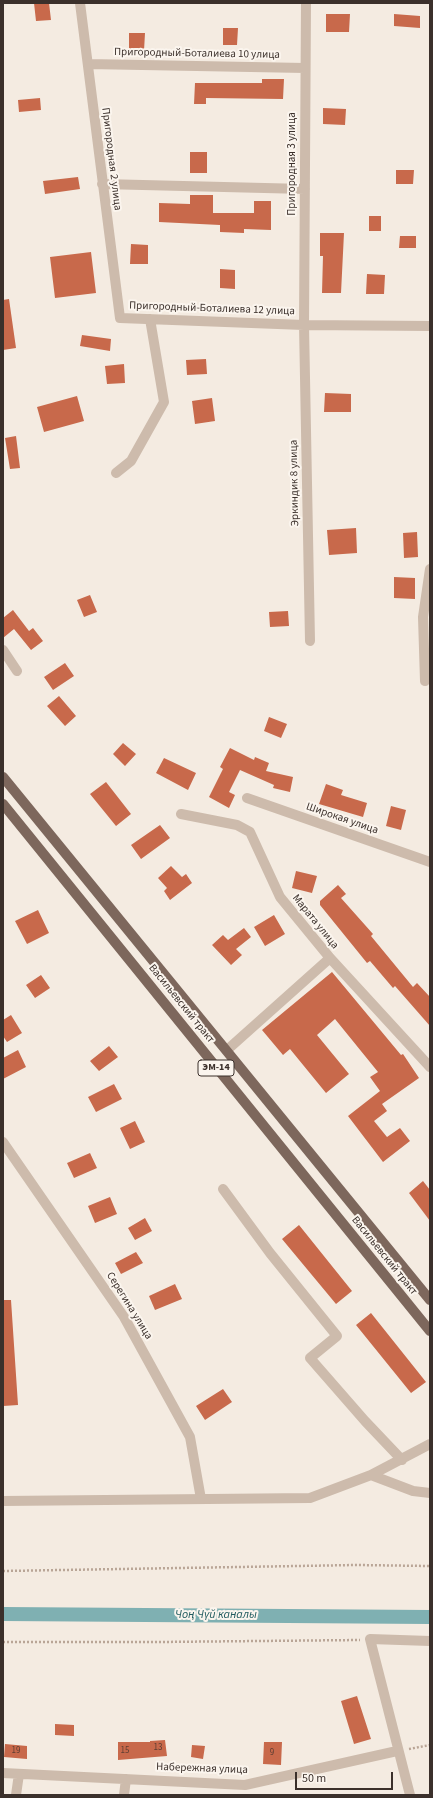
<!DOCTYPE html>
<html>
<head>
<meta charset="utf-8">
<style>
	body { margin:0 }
	#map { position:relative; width:433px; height:1798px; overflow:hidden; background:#f4ebe1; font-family:"Source Sans 3",sans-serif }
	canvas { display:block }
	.frame { position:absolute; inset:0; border:4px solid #3b302b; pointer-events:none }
	.scale { position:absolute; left:295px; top:1772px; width:98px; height:18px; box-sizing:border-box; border:2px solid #3b302b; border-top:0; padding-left:5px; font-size:12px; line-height:14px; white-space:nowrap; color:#3b302b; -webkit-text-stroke:3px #fbf5ee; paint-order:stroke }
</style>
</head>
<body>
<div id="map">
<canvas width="433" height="1798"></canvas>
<div class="frame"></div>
<div class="scale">50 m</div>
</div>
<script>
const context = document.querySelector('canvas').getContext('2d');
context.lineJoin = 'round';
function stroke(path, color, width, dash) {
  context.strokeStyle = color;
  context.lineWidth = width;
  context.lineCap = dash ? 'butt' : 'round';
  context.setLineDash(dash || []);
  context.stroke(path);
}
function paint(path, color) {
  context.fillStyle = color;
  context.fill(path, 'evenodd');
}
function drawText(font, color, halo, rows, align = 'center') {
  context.font = font + ' "Source Sans 3",sans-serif';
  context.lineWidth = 4;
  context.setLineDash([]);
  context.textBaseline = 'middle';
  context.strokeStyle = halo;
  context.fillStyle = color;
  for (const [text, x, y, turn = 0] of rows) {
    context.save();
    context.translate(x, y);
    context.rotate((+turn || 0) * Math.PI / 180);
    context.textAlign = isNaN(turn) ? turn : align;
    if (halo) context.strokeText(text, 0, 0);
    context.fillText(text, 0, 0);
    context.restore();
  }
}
const canal = new Path2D(`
	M3 1614 430 1617`);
const building = new Path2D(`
	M34 3H49L51 20 36 21Z
	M326 14H350L349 32H326Z
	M394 14 420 16V28L394 26Z
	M223 28H238L237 45H223Z
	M129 33H145L144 51 129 50Z
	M262 79H284L283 99 206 98V104H194L195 83H262Z
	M40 98 41 110 19 112 18 100Z
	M323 108 346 109 345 125 323 124Z
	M190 152H207V173H190Z
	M396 170H414L413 184H396Z
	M78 177 80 189 45 194 43 181Z
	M190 195H213V213H254V201H271V230L244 229V233L220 232V225L159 222V203L190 204Z
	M369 216H381V231H369Z
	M320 233H344L341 293H322L323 256H320Z
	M400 236H416V248H399Z
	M131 244 148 245V264H130Z
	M91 252 96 293 55 298 50 257Z
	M220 269 235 270V289L220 288Z
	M367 274 385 275 384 294H366Z
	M9 299 16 348 3 350V300Z
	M82 335 111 339 110 351 80 346Z
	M206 359 207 374 187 375 186 360Z
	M124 364 125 383 107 384 105 366Z
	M325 393 351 394V412H324Z
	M77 396 84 421 44 432 37 407Z
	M212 398 215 421 195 424 192 401Z
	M16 436 20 468 10 469 5 438Z
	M356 528 357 553 329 555 327 530Z
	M417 532 418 557 404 558 403 533Z
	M394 577 415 578V599L394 598Z
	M90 595 97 612 84 617 77 600Z
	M13 610 29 631 33 628 43 641 31 650 14 629 3 638V618Z
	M288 611 289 626 270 627 269 612Z
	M65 663 74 676 53 690 44 677Z
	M59 696 76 716 65 726 47 706Z
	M269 717 287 724 281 738 264 731Z
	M123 743 136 754 125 766 113 754Z
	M230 748 254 760 255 757 269 763 266 771 293 777 290 792 273 788 274 785 240 770 229 792 235 795 229 808 209 797 223 769 220 767Z
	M164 758 196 773 188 790 156 773Z
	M106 782 131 814 116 826 90 794Z
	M326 784 343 790 341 795 367 803 363 817 319 804Z
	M391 806 406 810 401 830 386 826Z
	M160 825 170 838 141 859 131 845Z
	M171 866 182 877 186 874 192 883 170 900 164 891 167 888 158 878Z
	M296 871 317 876 312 893 292 888Z
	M338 885 346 894 341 898 373 934 371 936 413 987 417 983 430 997V1026L395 986 393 988 370 961 367 963 320 905V901Z
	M38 910 49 933 27 944 15 921Z
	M274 915 285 934 265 946 254 927Z
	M244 928 251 937 236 949 242 955 231 965 212 945 223 935 228 940Z
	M332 972 401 1055 403 1054 419 1078 382 1104 387 1111 374 1121 387 1137 400 1128 410 1141 383 1162 348 1116 380 1091 370 1077 378 1072 335 1019 317 1035 349 1074 326 1093 290 1049 283 1055 262 1030Z
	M41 975 50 988 35 998 26 985Z
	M11 1015 22 1033 7 1042 3 1036V1020Z
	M109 1046 118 1057 99 1071 90 1061Z
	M18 1050 26 1067 3 1079V1058Z
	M114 1084 122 1099 96 1112 88 1097Z
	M135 1121 145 1142 130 1149 120 1128Z
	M90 1153 97 1168 74 1178 67 1163Z
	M423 1181 430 1190V1221L409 1193Z
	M110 1197 117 1214 95 1223 88 1206Z
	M145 1218 152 1231 135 1240 128 1228Z
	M299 1225 352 1291 336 1304 282 1239Z
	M136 1252 143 1263 121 1274 115 1263Z
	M175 1284 182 1299 155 1310 149 1296Z
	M3 1300H11L18 1405 3 1406Z
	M371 1313 426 1382 411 1393 356 1325Z
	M223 1389 232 1402 205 1420 196 1406Z
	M357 1696 371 1739 354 1744 341 1701Z
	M55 1724 74 1725V1736L55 1735Z
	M165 1740 167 1756 118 1760V1742H150V1741Z
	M264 1742H282L281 1765 263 1764Z
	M5 1744 27 1746V1759L4 1757Z
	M192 1745 205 1746 203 1759 191 1757Z`);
const path = new Path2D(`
	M3 1571 356 1565 430 1566
	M3 1642H159L360 1640
	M409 1749 430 1745`);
const street = new Path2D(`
	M80 3 120 318 304 325 430 326
	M306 3 304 325 310 641
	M88 64 305 68
	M102 184 305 189
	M116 473 131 461 164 402 150 319
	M3 650 17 671
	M425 681 423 617 430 569
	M247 798 430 862
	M181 814 237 825 250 832 280 897 330 958 430 1067
	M227 1050 330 958
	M3 1142 124 1317 190 1437 201 1499
	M223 1189 270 1253 337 1336 310 1358 365 1421 402 1460
	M371 1475 413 1491 430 1493
	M3 1501 310 1498 371 1475 430 1444
	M3 1773 245 1785 397 1751
	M16 1795 19 1774
	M124 1795 126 1779
	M410 1795 370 1639 430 1641`);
const primary = new Path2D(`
	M3 777 430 1300
	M3 804 430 1331`);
const numberNames = [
	["13",158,1748],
	["19",16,1751],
	["15",125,1751],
	["9",272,1753]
];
const shields = [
	[216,1068,36]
];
const shieldNames = [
	["ЭМ-14",216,1068]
];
const streetNames = [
	["Пригородный-Боталиева 10 улица",197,54,1],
	["Пригородная 2 улица",111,159,83],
	["Пригородная 3 улица",293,164,-90],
	["Пригородный-Боталиева 12 улица",212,309,2],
	["Эркиндик 8 улица",295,483,-91],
	["Широкая улица",342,819,19],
	["Марата улица",315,922,51],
	["Васильевский тракт",181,1004,51],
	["Васильевский тракт",384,1256,51],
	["Серегина улица",129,1306,58],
	["Набережная улица",202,1769,2]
];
const waterNames = [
	["Чоң Чүй каналы",216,1615]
];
stroke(canal, '#7fb0b2', 14);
paint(building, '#c8694b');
stroke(path, '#b9a596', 2.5, [2, 2]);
stroke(street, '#cdbbac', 10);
stroke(primary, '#7d675c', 10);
drawText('9px', '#5e3e33', null, numberNames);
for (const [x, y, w] of shields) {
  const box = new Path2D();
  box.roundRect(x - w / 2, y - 8, w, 16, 3);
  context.fillStyle = '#fbf5ee';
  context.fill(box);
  stroke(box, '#3b302b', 1);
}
drawText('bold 10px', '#3b302b', null, shieldNames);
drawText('11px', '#3b302b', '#fbf5ee', streetNames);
drawText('italic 12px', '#1f5a5e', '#fbf5ee', waterNames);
</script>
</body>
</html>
